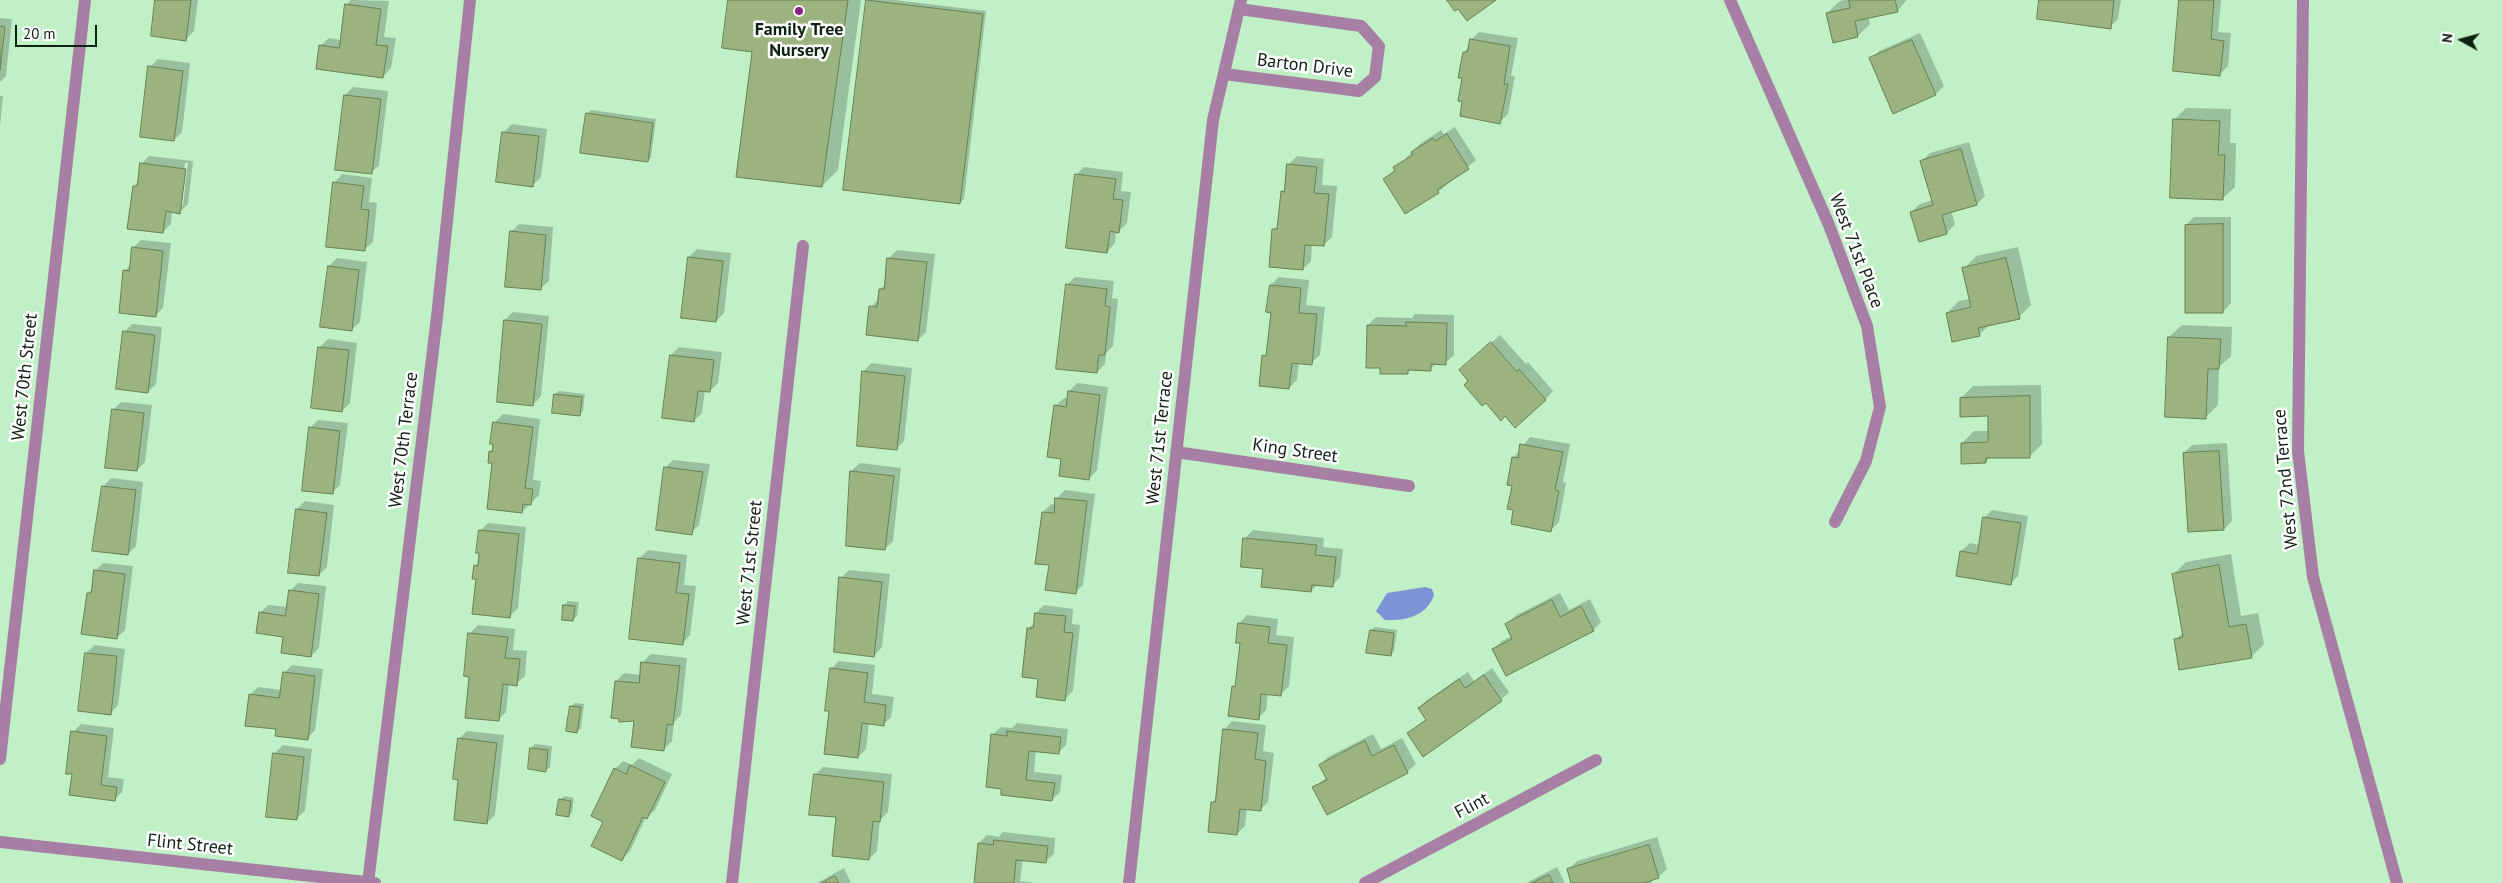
<!DOCTYPE html>
<html>
<head>
<meta charset="utf-8">
<style>
	body { margin:0 }
	#map { position:relative; width:2502px; height:883px; overflow:hidden; background:#bff0c6; font-family:"PT Sans",sans-serif }
	canvas { display:block }
	.north { position:absolute; left:2437px; top:15px; width:50px; height:50px; -webkit-text-stroke:4px #fff; paint-order:stroke; rotate:277deg; font-size:14px; font-weight:700; line-height:20px; text-align:center; color:#0e2112 }
	.north::after { content:''; display:block; margin:auto; width:18px; height:22px; background:#0e2112; clip-path:polygon(50% 0,100% 100%,50% 72%,0 100%) }
	.scale { position:absolute; left:15px; top:25px; width:82px; height:22px; box-sizing:border-box; border:2px solid #0e2112; border-top:0; padding-left:6px; font-size:15px; line-height:18px; white-space:nowrap; color:#0e2112; -webkit-text-stroke:4px #fff; paint-order:stroke }
</style>
</head>
<body>
<div id="map">
<canvas width="2502" height="883"></canvas>
<div class="north">N</div>
<div class="scale">20 m</div>
</div>
<script>
const context = document.querySelector('canvas').getContext('2d');
context.lineJoin = 'round';
function paint(path, color) {
  context.fillStyle = color;
  context.fill(path, 'evenodd');
}
function stroke(path, color, width, dash) {
  context.strokeStyle = color;
  context.lineWidth = width;
  context.lineCap = dash ? 'butt' : 'round';
  context.setLineDash(dash || []);
  context.stroke(path);
}
function drawText(font, color, halo, rows, align = 'center') {
  context.font = font + ' "PT Sans",sans-serif';
  context.lineWidth = 5;
  context.setLineDash([]);
  context.textBaseline = 'middle';
  context.strokeStyle = halo;
  context.fillStyle = color;
  for (const [text, x, y, turn = 0] of rows) {
    context.save();
    context.translate(x, y);
    context.rotate((+turn || 0) * Math.PI / 180);
    context.textAlign = isNaN(turn) ? turn : align;
    if (halo) context.strokeText(text, 0, 0);
    context.fillText(text, 0, 0);
    context.restore();
  }
}
const water = new Path2D(`
	M1425 587 1432 589 1434 595C1427 616 1405 621 1385 620L1376 611 1387 593Z`);
const shadow = new Path2D(`
	M157 0H198L194 31 186 39Z
	M351 0 389 1 384 37 396 38 391 68 383 77 320 46 329 38 341 40 346 5Z
	M730 0H861L838 170 822 186Z
	M868 0H895L986 11 964 199 960 203Z
	M1845 0H1907L1897 11 1868 17 1870 24 1858 36 1827 13 1840 1Z
	M2041 0H2121L2118 19 2110 27Z
	M2180 0H2221L2218 32 2231 33 2228 66 2220 74Z
	M0 18 12 19 6 76 0 82Z
	M1479 32 1518 38 1511 76H1515L1508 114 1500 122 1464 101V52L1469 47 1471 40Z
	M1920 33 1944 86 1936 94 1894 112 1871 59 1879 51Z
	M158 59 190 63 182 132 174 140 150 67Z
	M353 87 388 91 379 165 371 173 345 95Z
	M0 96H3L0 126Z
	M2186 108 2231 109 2230 143H2236L2235 187 2222 199 2174 120Z
	M591 110 656 119 651 157 648 161 587 114Z
	M512 124 547 129 541 177 533 185 504 132Z
	M1455 127 1476 160 1438 192 1385 179 1420 144 1441 130 1444 134Z
	M1969 142 1985 196 1977 204 1951 211 1955 224 1947 233 1911 212 1920 204 1933 200 1922 161 1930 153Z
	M149 156 193 161 188 204 180 212 172 211 171 224 163 232 134 186 138 182 141 164ZM185 163H188L183 205H180Z
	M1297 156 1324 159 1322 185 1337 186 1332 237 1324 245 1312 244 1311 261 1303 269 1274 229 1279 224 1282 192 1286 188 1289 164Z
	M1084 167 1123 172 1121 191 1131 192 1127 223 1119 231H1116L1115 243 1107 252 1076 175Z
	M342 174 372 178 369 202 377 203 373 242 364 250 334 183Z
	M2194 217H2231V303L2223 312 2186 225Z
	M519 224 553 227 549 281 540 289 511 232Z
	M141 240 171 243 163 308 155 316 125 271 131 264 133 248Z
	M2018 247 2031 305 2019 317 1990 324 1979 335 1947 313 1959 301 1970 299 1964 269 1976 256Z
	M697 249 731 253 724 313 716 321 689 257Z
	M897 250 935 254 926 332 918 340 871 307 879 299 880 289 886 284 889 258Z
	M337 258 367 262 360 322 351 330 329 266Z
	M1075 277 1114 281 1112 298 1118 299 1113 346 1106 353 1105 364 1097 372 1067 285Z
	M1279 277 1309 280 1306 305 1325 307 1320 355 1311 363 1299 362 1297 380 1289 388 1264 356 1268 352 1272 312 1271 285Z
	M513 312 549 316 541 396 533 405 505 320Z
	M1415 314 1454 315V355L1445 363H1437L1430 369H1411L1407 373 1368 325 1376 317 1412 318Z
	M132 324 162 327 156 384 148 392 124 332Z
	M2182 325 2232 327 2231 356 2219 367 2218 405 2206 417 2169 337Z
	M1500 335 1526 364 1528 362 1553 391 1545 400 1505 415 1486 401 1470 380 1469 362Z
	M328 339 357 343 350 403 342 411 320 347Z
	M679 347 722 352 718 383 710 391 705 390 702 413 694 421 671 355Z
	M871 363 912 368 904 441 896 449 863 372Z
	M1077 383 1108 387 1097 470 1089 479 1062 458 1055 406 1064 398H1068L1069 391Z
	M2041 385 2042 444 2030 456 1990 457 1986 462 1962 443 1974 431H1989V415L1961 398 1973 386Z
	M559 391 585 394 583 411 579 415 555 394Z
	M121 402 152 405 145 462 137 470 113 410Z
	M503 414 540 419 533 480 541 481 539 495 522 512 490 452 494 448V423Z
	M318 420 348 423 340 485 332 493 310 428Z
	M1530 437 1570 444 1563 482 1566 483 1559 522 1551 530 1513 485V458Z
	M2227 443 2232 521 2224 529 2184 453 2192 445Z
	M673 460 710 464 699 525 691 533 665 468Z
	M860 463 901 468 893 541 885 549 851 471Z
	M111 478 143 482 136 546 128 554 103 487Z
	M1065 490 1095 494 1083 585 1075 593 1050 564 1043 512 1051 504 1056 505 1057 498Z
	M305 501 334 505 327 567 319 575 297 509Z
	M1992 510 2028 516 2018 576 2010 584 1961 551 1970 543 1980 545 1984 518Z
	M488 523 526 527 518 608 510 616 478 578 475 566 480 561V531Z
	M1253 530 1324 538 1323 547 1343 549 1340 577 1332 586 1318 584 1311 591 1264 568 1242 566 1245 538Z
	M648 550 687 555 684 585 696 586 690 635 682 644 640 558Z
	M2231 554 2241 616 2258 613 2264 644 2251 657 2176 640 2183 632 2174 574 2186 562Z
	M103 563 133 566 125 630 117 638 88 593 93 588 95 571Z
	M849 570 890 574 882 647 874 656 841 578Z
	M298 583 326 586 319 648 311 656 260 613 268 605 288 607 290 591Z
	M1560 593 1569 610 1590 599 1601 622 1593 630 1494 649 1502 641 1512 636 1507 625 1515 616Z
	M568 601 579 602 577 616 573 620 563 619 564 605Z
	M1044 605 1073 609 1072 624 1080 625 1073 691 1065 699 1039 678 1029 628 1035 622 1036 613Z
	M1247 615 1278 619 1276 635 1294 637 1289 686 1281 694 1268 693 1266 710 1258 718 1233 687 1237 683 1242 642 1239 624Z
	M478 625 515 629 513 650 527 651 525 676 516 684H509L506 712 498 720 471 675 469 634Z
	M1375 627 1397 630 1394 651 1391 655 1371 630Z
	M95 645 125 649 118 705 110 714 86 653Z
	M651 654 687 658 681 715 674 722 672 741 664 749 635 720 620 721 616 681 624 673 641 675 643 662Z
	M839 661 875 665 872 694 894 697 891 717 883 725 869 723 866 749 858 757 831 669Z
	M292 665 323 669 315 730 307 739 277 728 250 695 258 687 282 690 284 673Z
	M1492 668 1509 692 1501 700 1408 734 1426 719 1419 708 1427 700 1468 672 1474 681Z
	M575 703 584 704 581 728 577 732 571 706Z
	M1232 721 1266 725 1263 751 1274 753 1268 802 1260 810 1247 809 1245 826 1237 834 1213 802 1217 798 1224 730Z
	M1017 723 1068 729 1066 745 1058 753 1036 751 1034 772 1062 775 1060 792 1052 800 1002 794 992 735 1001 727 1012 728Z
	M81 724 114 728 108 777 124 779 122 792 114 800 73 773V732Z
	M467 731 504 735 495 815 487 823 460 779 459 739Z
	M1373 734 1381 749 1402 738 1416 764 1407 772 1314 787 1327 777 1320 765 1328 757Z
	M535 744 552 746 550 767 546 770 531 748Z
	M283 745 312 749 305 811 296 819 274 754Z
	M639 758 672 774 655 810 646 817 630 851 622 859 605 821 615 769 623 761 632 765Z
	M823 767 892 774 888 812 880 820 877 851 869 859 837 816 815 775Z
	M564 796 574 798 572 812 568 816 560 800Z
	M1003 832 1055 838 1054 854 1045 862 1023 859 1020 881 1036 883H975L979 843 987 835 999 837Z
	M1657 837 1667 869 1658 877 1651 879 1652 883H1572L1568 870 1577 861Z
	M1557 867 1565 883H1526Z
	M844 868 851 883H817Z`);
const building = new Path2D(`
	M155 0H191L186 41 151 36Z
	M728 0H848L822 187 736 177 752 52 722 48Z
	M866 0 983 14 960 204 843 190Z
	M1447 0H1496L1467 21 1458 9 1455 11Z
	M1849 0H1895L1898 12 1855 21 1858 37 1833 43 1826 13 1850 8Z
	M2039 0H2114L2111 29 2037 19Z
	M2179 0H2214L2211 39 2224 41 2220 76 2173 71Z
	M345 4 381 9 376 45 388 46 383 78 316 69 319 45 339 48Z
	M0 26 5 27 0 70Z
	M1470 39 1510 46 1504 84H1508L1500 124 1460 116 1462 102 1458 101 1462 78H1458L1463 52H1467Z
	M1912 40 1936 95 1893 114 1869 58Z
	M148 66 183 71 174 141 140 137Z
	M344 95 381 99 372 174 335 170Z
	M586 113 653 123 648 162 580 153Z
	M2173 119 2220 121 2218 155H2225L2223 200 2170 198Z
	M502 132 539 136 533 187 496 182Z
	M1447 134 1469 169 1437 190 1439 193 1405 214 1383 179 1395 171 1393 167 1413 155 1411 152 1433 138 1435 141Z
	M1961 149 1977 205 1942 215 1947 234 1919 242 1910 212 1933 205 1920 161Z
	M140 163 186 169 180 214 166 211 163 233 127 229 133 186H137Z
	M1287 164 1317 167 1314 193 1329 194 1324 246 1305 245 1303 270 1269 267 1272 229H1277L1281 191 1284 192Z
	M1075 174 1116 179 1113 199 1123 200 1119 233 1110 231 1107 253 1066 248Z
	M333 182 364 186 361 209 369 210 365 251 326 247Z
	M2223 224V313H2185V225Z
	M510 231 546 235 541 290 505 287Z
	M132 247 163 251 156 317 119 313 123 270 129 271Z
	M688 257 723 261 716 322 681 318Z
	M887 258 927 262 918 341 866 335 869 306 877 307 879 289H884Z
	M2006 258 2020 319 1978 328 1980 336 1952 342 1946 313 1971 307 1962 268Z
	M328 266 359 270 352 331 320 327Z
	M1066 284 1107 289 1105 306 1110 307 1105 355H1099L1097 373 1056 369Z
	M1270 285 1301 288 1299 313 1317 314 1312 365 1292 363 1289 389 1259 386 1262 355 1266 356 1271 313 1266 312Z
	M504 320 542 324 533 406 497 402Z
	M1406 322 1447 323 1446 365 1431 364V371L1408 370V374H1380V368H1366L1367 325 1406 326Z
	M123 331 155 335 148 393 116 389Z
	M2168 337 2221 339 2219 369H2208L2206 419 2165 417Z
	M1491 342 1517 372 1519 369 1546 400 1515 428 1505 416 1501 421 1486 403 1482 406 1464 385 1468 381 1459 370Z
	M318 347 349 350 342 412 311 408Z
	M670 355 714 360 710 392 698 391 694 422 662 418Z
	M862 371 905 376 897 450 857 446Z
	M1068 391 1100 395 1089 480 1059 476 1061 459 1047 457 1054 405 1066 407Z
	M554 394 582 397 580 416 552 413Z
	M2030 396V458H1986V463L1961 464V443L1988 442V416L1960 417V398Z
	M112 409 144 413 137 471 105 468Z
	M493 422 533 427 525 488 533 489 531 505 523 504 522 513 487 509 492 463H488L489 451 492 452 493 444H490Z
	M309 427 340 431 333 494 302 491Z
	M1520 444 1563 452 1555 490 1559 491 1551 532 1511 524 1513 510 1507 509 1512 486 1507 485 1512 457 1518 458Z
	M2219 451 2224 530 2188 532 2183 453Z
	M664 467 703 472 692 535 656 530Z
	M850 471 894 476 885 550 846 546Z
	M102 486 136 490 128 555 92 551Z
	M1055 498 1087 501 1076 594 1045 590 1049 565 1035 564 1042 512 1054 513Z
	M296 509 327 513 319 576 288 573Z
	M1983 517 2021 523 2011 585 1956 576 1960 551 1977 554Z
	M479 530 519 534 510 618 472 614 476 579H472L474 565 478 566 479 553H476Z
	M1243 538 1317 545 1315 555 1336 557 1333 587 1312 585 1311 592 1261 587 1263 569 1241 567Z
	M638 558 680 563 676 593 689 594 683 645 629 639Z
	M2219 565 2229 627 2246 624 2252 658 2179 670 2174 639 2183 637 2172 574Z
	M94 570 125 574 117 639 81 634 87 593H91Z
	M839 577 882 582 874 657 834 652Z
	M289 590 319 594 311 657 281 653 283 637 256 633 259 612 285 616Z
	M1552 600 1560 617 1581 606 1594 631 1506 676 1492 649 1512 639 1505 624Z
	M563 605 575 606 573 621 562 620Z
	M1035 613 1066 616 1064 632 1073 633 1065 701 1036 697 1038 679 1022 677 1027 628H1033Z
	M1238 623 1270 627 1268 643 1287 645 1281 696 1261 694 1259 720 1228 716 1232 686 1235 687 1240 643H1236Z
	M1370 630 1394 633 1391 656 1366 653Z
	M468 633 508 637 505 658 520 659 517 686 503 684 499 721 465 718 469 677 464 676Z
	M85 653 117 656 111 715 78 711Z
	M641 662 680 666 673 725 667 724 664 751 631 747 634 721 619 722V719L611 718 615 681 639 683Z
	M830 668 868 673 864 702 886 705 884 726 862 723 858 758 824 754 829 711H825Z
	M283 672 315 676 308 740 275 736 276 729 245 726 249 694 279 698Z
	M1484 675 1502 701 1423 757 1407 733 1426 720 1418 708 1459 679 1465 688Z
	M570 706 581 707 577 733 566 731Z
	M1223 729 1258 733 1255 759 1266 761 1261 811 1240 809 1237 835 1208 832 1211 802H1215Z
	M71 731 107 736 101 785 117 787 115 801 69 795 72 774H66Z
	M1007 731 1061 737 1059 754 1029 751 1026 780 1055 783 1052 801 1001 795V789L986 787 991 734 1007 736Z
	M458 738 497 743 487 824 454 820 458 780 453 779Z
	M1365 741 1372 756 1394 745 1408 773 1327 815 1312 787 1327 780 1319 765Z
	M530 748 548 750 546 772 528 769Z
	M273 753 304 757 297 820 266 817Z
	M630 765 665 782 647 819 643 817 622 861 591 846 603 822 591 816 614 768 626 774Z
	M814 774 884 782 880 822 873 821 869 860 832 856 836 817 809 815Z
	M559 799 571 801 569 817 556 815Z
	M994 840 1048 846 1046 863 1016 860 1014 883H974L978 843 993 845Z
	M1649 845 1659 878 1644 883H1571L1567 869Z
	M1549 875 1553 883H1532Z
	M835 876 839 883H822Z`);
const minor = new Path2D(`
	M1730 0 1829 225 1867 326 1880 407 1866 461 1835 522
	M2303 0 2298 451 2313 577 2397 883
	M1224 74 1359 91 1375 77 1379 46 1361 26 1239 9
	M1176 452 1409 486
	M0 759 85 0
	M0 842 375 883
	M368 883 437 317 470 0
	M732 883 803 246
	M1129 883 1213 120 1241 0
	M1365 883 1596 760`);
const markers = [
	[799,11,5,"#892187"]
];
const poiNames = [
	["Family Tree",799,30],
	["Nursery",799,51]
];
const streetNames = [
	["Barton Drive",1305,66,7],
	["West 71st Place",1856,251,69],
	["West 70th Street",25,377,-84],
	["West 71st Terrace",1160,438,-84],
	["West 70th Terrace",404,440,-83],
	["King Street",1295,451,8],
	["West 72nd Terrace",2286,479,-95],
	["West 71st Street",750,563,-84],
	["Flint",1472,806,-28],
	["Flint Street",190,845,6]
];
paint(water, '#7c93d5');
paint(shadow, '#0003');
paint(building, '#9ab37f');
stroke(building, '#6a804f', 1);
stroke(minor, '#a77fa4', 12);
for (const [x, y, r, color] of markers) {
  const dot = new Path2D();
  dot.arc(x, y, r, 0, 2 * Math.PI);
  context.fillStyle = color;
  context.fill(dot);
  stroke(dot, '#fff', 2);
}
drawText('bold 18px', '#0e2112', '#fff', poiNames);
drawText('18px', '#0e2112', '#fff', streetNames);
</script>
</body>
</html>
